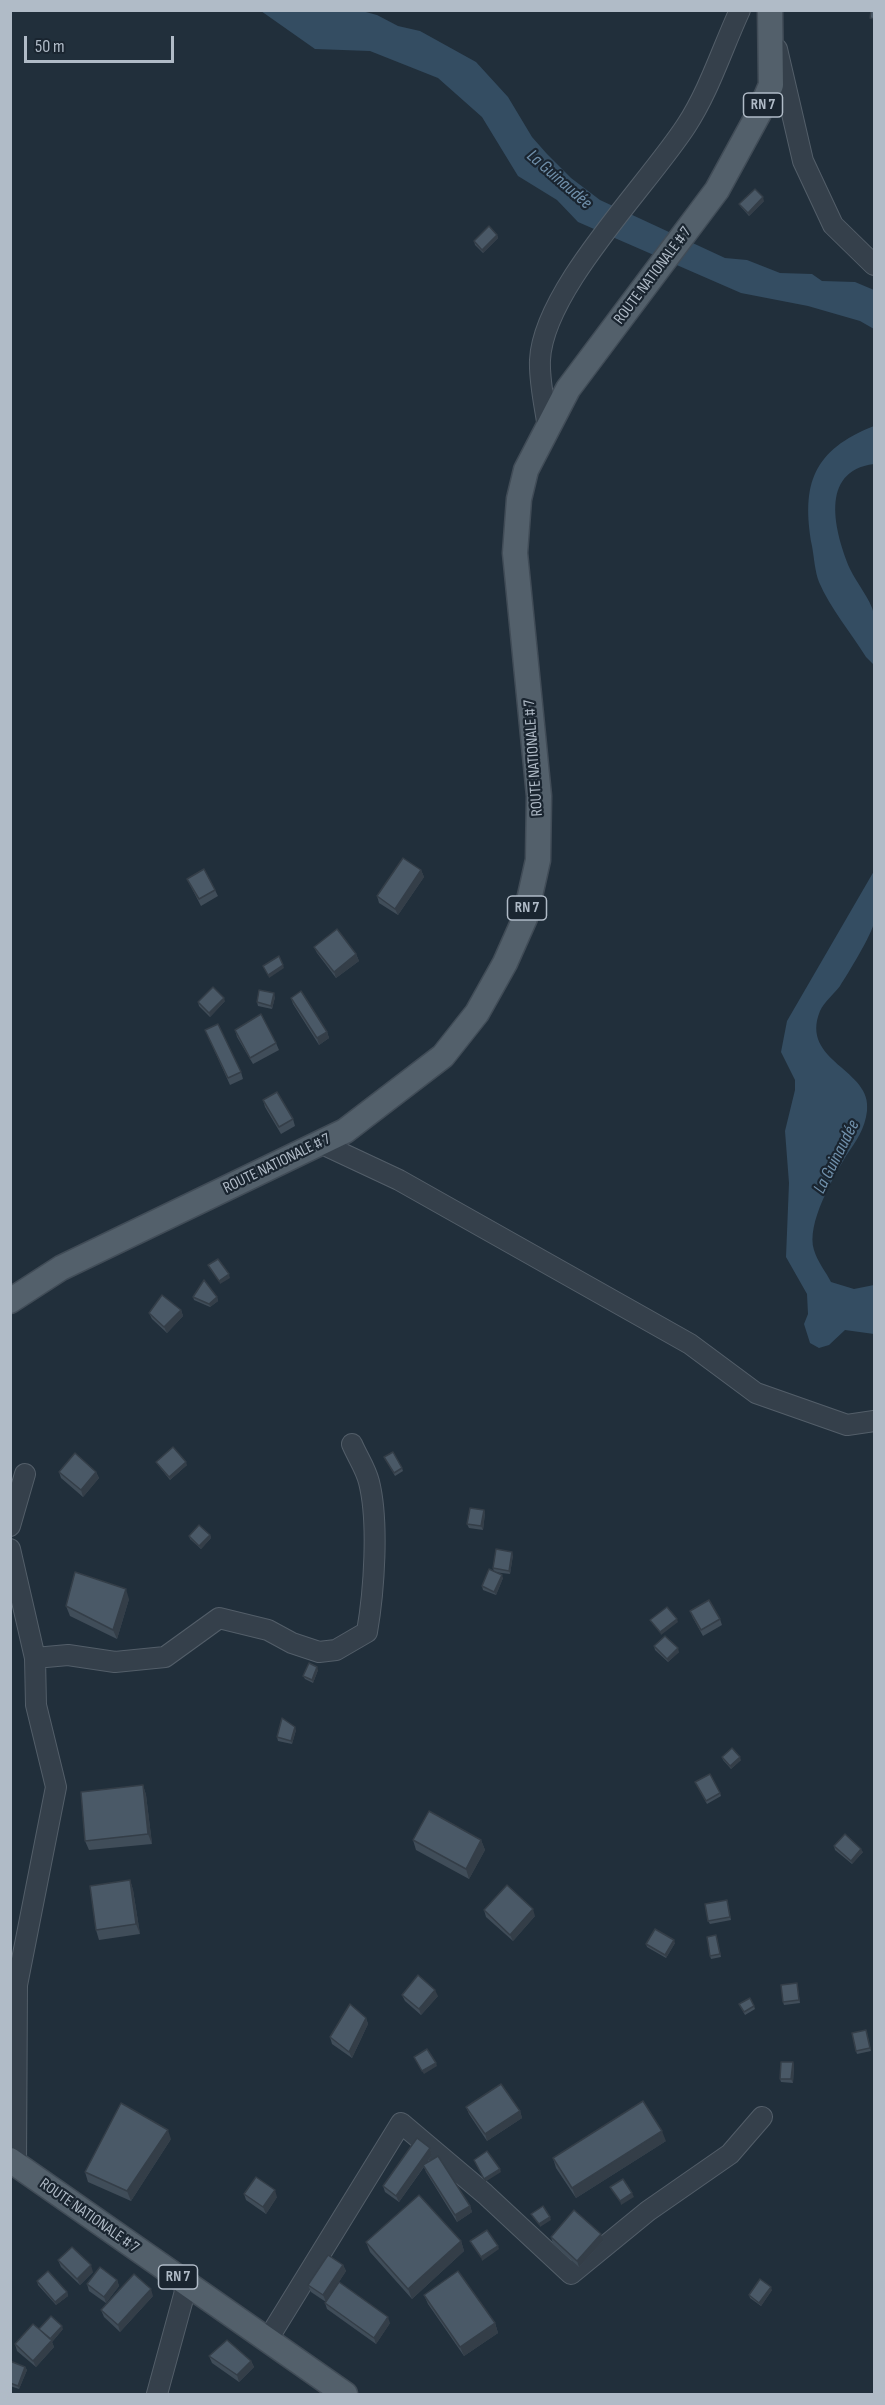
<!DOCTYPE html>
<html>
<head>
<meta charset="utf-8">
<style>
	body { margin:0 }
	#map { position:relative; width:885px; height:2405px; overflow:hidden; background:#212f3b; font-family:"Sofia Sans Condensed",sans-serif }
	canvas { display:block }
	.frame { position:absolute; inset:0; border:12px solid #b0bbc7; pointer-events:none }
	.scale { position:absolute; left:24px; top:36px; width:150px; height:27px; box-sizing:border-box; border:3px solid #b0bbc7; border-top:0; padding-left:8px; font-size:18px; line-height:21px; white-space:nowrap; color:#b0bbc7; -webkit-text-stroke:4px #1a2530; paint-order:stroke }
</style>
</head>
<body>
<div id="map">
<canvas width="885" height="2405"></canvas>
<div class="frame"></div>
<div class="scale">50 m</div>
</div>
<script>
const context = document.querySelector('canvas').getContext('2d');
context.lineJoin = 'round';
function paint(path, color) {
  context.fillStyle = color;
  context.fill(path, 'evenodd');
}
function stroke(path, color, width, dash) {
  context.strokeStyle = color;
  context.lineWidth = width;
  context.lineCap = dash ? 'butt' : 'round';
  context.setLineDash(dash || []);
  context.stroke(path);
}
function drawText(font, color, halo, rows, align = 'center') {
  context.font = font + ' "Sofia Sans Condensed",sans-serif';
  context.lineWidth = 4.5;
  context.setLineDash([]);
  context.textBaseline = 'middle';
  context.strokeStyle = halo;
  context.fillStyle = color;
  for (const [text, x, y, turn = 0] of rows) {
    context.save();
    context.translate(x, y);
    context.rotate((+turn || 0) * Math.PI / 180);
    context.textAlign = isNaN(turn) ? turn : align;
    if (halo) context.strokeText(text, 0, 0);
    context.fillText(text, 0, 0);
    context.restore();
  }
}
const water = new Path2D(`
	M261 11H362L377 15 398 26 420 31 476 62 508 97 532 137 547 154 571 178 600 200 725 258 747 260 780 273 812 274 822 281 855 282 874 290V329L860 321 808 306 741 293 578 222 557 200 518 176 482 117 438 78 370 51 315 49Z
	M874 426V464C818 471 835 533 850 569 857 584 870 598 874 614 878 629 875 649 874 665L866 657C851 633 830 608 819 582 815 572 814 557 812 546 801 484 813 450 874 426Z
	M874 871C875 888 877 906 874 922 873 933 847 975 840 986 834 994 824 1002 820 1011 799 1062 873 1069 867 1111 865 1129 856 1141 846 1156 833 1178 806 1224 814 1250 817 1261 826 1272 831 1282L854 1289 874 1285V1334L845 1330 829 1345 819 1348 810 1343 804 1324 808 1314 807 1294 786 1257 789 1183 785 1131 795 1090V1080L781 1052 787 1021Z`);
const minor = new Path2D(`
	M777 49 803 161 833 225 874 265
	M548 428C545 406 539 382 540 360 543 290 647 186 686 126 709 91 722 49 740 10
	M320 1143 399 1180 690 1344 756 1393 847 1425 874 1421
	M10 1526 25 1474
	M10 1549 35 1658 36 1705 56 1787 17 1985 16 2165
	M35 1658 68 1655 115 1662 165 1657 219 1618 268 1630 292 1643 319 1652 336 1650 367 1632C374 1592 379 1522 369 1482 366 1469 357 1456 352 1444
	M268 2339 401 2123 485 2194 571 2274 648 2211 730 2154 762 2117
	M157 2394 187 2284`);
const major = new Path2D(`
	M10 1301 61 1268 345 1131 443 1056 477 1013 505 963 525 918 538 860 539 796 515 553 519 499 526 470 568 389 717 190 759 113 771 85 770 10
	M10 2160 345 2394`);
const wall = new Path2D(`
	M764 201 749 216 741 207 739 204Z
	M497 235 498 238 483 253 475 245 474 241Z
	M421 870 424 877 398 915 379 903 377 896Z
	M187 879 215 890 218 896 201 906 190 885Z
	M314 947 356 954 359 961 336 978 317 953Z
	M275 997 272 1009 258 1006 257 1002Z
	M291 998 327 1032 329 1038 319 1045 293 1004Z
	M225 1001 210 1017 199 1006 198 1002Z
	M205 1030 241 1072 243 1079 230 1085Z
	M235 1030 276 1043 279 1050 253 1064 237 1037Z
	M263 1100 293 1119 295 1126 281 1134 265 1107Z
	M193 1297H217L218 1301 210 1307 194 1300Z
	M181 1310 183 1316 167 1333 152 1319 149 1313Z
	M384 1457 402 1468 403 1471 395 1476Z
	M156 1462 187 1465 170 1480 158 1465Z
	M59 1472H96L99 1478 83 1497 61 1478Z
	M484 1510 485 1513 483 1530 469 1528 467 1524Z
	M210 1535 211 1538 201 1549 190 1539 189 1536Z
	M513 1555 510 1574 494 1572 503 1578 496 1595 483 1590 482 1586 494 1572 493 1568Z
	M129 1599 117 1639 70 1616 66 1606Z
	M690 1611 720 1619 722 1625 703 1636 693 1618Z
	M654 1646 679 1652 668 1662 655 1650Z
	M318 1670 313 1683 305 1679 303 1676Z
	M296 1730 292 1744 278 1741 277 1737Z
	M722 1757 741 1760 731 1769 723 1760Z
	M695 1782 720 1793 721 1796 707 1804Z
	M143 1785 146 1795 152 1844 89 1850 85 1841Z
	M413 1840H481L485 1850 469 1879 416 1850Z
	M834 1846 863 1852 852 1864 835 1850Z
	M130 1880 133 1890 140 1934 99 1940 96 1930Z
	M727 1900 731 1920 710 1924 708 1921Z
	M484 1910 535 1916 513 1941 486 1917Z
	M717 1938 721 1957 711 1959 710 1956Z
	M675 1943 666 1958 647 1947 646 1944Z
	M797 1983 800 2003 784 2005 783 2002Z
	M402 1995 438 1996 421 2015 405 2001Z
	M739 2004 754 2006 755 2009 745 2015Z
	M366 2018 368 2024 352 2058 332 2044 330 2037Z
	M867 2033 871 2051 857 2054 856 2051Z
	M793 2062 794 2066 793 2083 781 2082 780 2079Z
	M466 2107 520 2111 522 2118 487 2141 469 2114Z
	M171 2139 131 2201 88 2182 85 2172Z
	M666 2141 576 2198 556 2168 553 2158Z
	M430 2148 432 2155 426 2164 470 2206 472 2212 457 2222 426 2172 424 2167 399 2202 385 2192 383 2186Z
	M244 2194 277 2197 266 2214 246 2200Z
	M551 2237 603 2241 579 2267 553 2244Z
	M461 2241 464 2251 412 2299 370 2252 366 2242Z
	M58 2260 93 2272 80 2285 61 2267Z
	M343 2265 346 2271 327 2300 390 2323 376 2344 327 2309 325 2303 326 2302 311 2292 308 2285Z
	M117 2280 119 2286 106 2303 89 2291 87 2284Z
	M37 2281 67 2292 68 2296 56 2305 38 2285Z
	M772 2290 761 2306 750 2298 749 2295Z
	M424 2295 495 2323 498 2333 464 2356 428 2304Z
	M153 2296 120 2332 104 2317 101 2310Z
	M63 2329 52 2342 54 2347 36 2367 17 2351 15 2344Z
	M209 2356 251 2361 254 2367 239 2382 212 2363Z
	M10 2361 25 2367 27 2370 19 2389 10 2386Z`);
const shadedWall = new Path2D(`
	M763 197 764 201 749 216 748 213Z
	M497 235 498 238 483 253 482 250Z
	M421 870 424 877 398 915 395 909Z
	M356 954 359 961 336 978 334 972Z
	M283 965 284 968 269 978 268 975Z
	M274 993 275 997 272 1009 271 1006Z
	M224 998 225 1001 210 1017 209 1013Z
	M327 1032 329 1038 319 1045 317 1038Z
	M229 1274 230 1278 220 1284 219 1281Z
	M217 1297 218 1301 210 1307 209 1304Z
	M181 1310 183 1316 167 1333 164 1327Z
	M186 1462 187 1465 170 1480 169 1477Z
	M96 1472 99 1478 83 1497 81 1490Z
	M484 1510 485 1513 483 1530 481 1526Z
	M210 1535 211 1538 201 1549 199 1546Z
	M512 1552 513 1555 510 1574 509 1571Z
	M502 1575 503 1578 496 1595 494 1592Z
	M126 1589 129 1599 117 1639 113 1630Z
	M677 1619 678 1622 661 1635 660 1632Z
	M678 1648 679 1652 668 1662 667 1659Z
	M317 1667 318 1670 313 1683 312 1680Z
	M295 1727 296 1730 292 1744 291 1741Z
	M740 1757 741 1760 731 1769 730 1766Z
	M143 1785 146 1795 152 1844 148 1834Z
	M481 1840 485 1850 469 1879 466 1869Z
	M861 1849 863 1852 852 1864 851 1861Z
	M130 1880 133 1890 140 1934 136 1924Z
	M533 1909 535 1916 513 1941 510 1935Z
	M674 1940 675 1943 666 1958 665 1955Z
	M435 1990 438 1996 421 2015 419 2009Z
	M366 2018 368 2024 352 2058 349 2052Z
	M793 2062 794 2066 793 2083 791 2079Z
	M436 2063 437 2066 424 2074 422 2071Z
	M520 2111 522 2118 487 2141 485 2134Z
	M168 2130 171 2139 131 2201 127 2191Z
	M662 2131 666 2141 576 2198 572 2188Z
	M430 2148 432 2155 399 2202 396 2196Z
	M500 2169 501 2172 485 2182 484 2179Z
	M275 2190 277 2197 266 2214 263 2207Z
	M632 2193 634 2197 621 2205 620 2201Z
	M470 2206 472 2212 457 2222 455 2215Z
	M550 2217 551 2220 540 2227 539 2224Z
	M601 2234 603 2241 579 2267 577 2261Z
	M461 2241 464 2251 412 2299 408 2289Z
	M498 2246 499 2249 482 2261 481 2257Z
	M91 2265 93 2272 80 2285 77 2279Z
	M343 2265 346 2271 326 2302 323 2295Z
	M117 2280 119 2286 106 2303 104 2297Z
	M771 2287 772 2290 761 2306 759 2303Z
	M151 2289 153 2296 120 2332 118 2325Z
	M67 2292 68 2296 56 2305 55 2302Z
	M388 2317 390 2323 376 2344 374 2338Z
	M495 2323 498 2333 464 2356 460 2347Z
	M62 2326 63 2329 52 2342 54 2347 36 2367 33 2361Z
	M251 2361 254 2367 239 2382 237 2375Z
	M25 2367 27 2370 19 2389 18 2386Z`);
const building = new Path2D(`
	M871 10H874V19L870 18Z
	M755 189 763 197 748 213 739 204Z
	M489 226 497 235 482 250 474 241Z
	M403 858 421 870 395 909 377 896Z
	M204 869 215 890 199 899 187 879Z
	M337 929 356 954 334 972 314 947Z
	M279 956 283 965 268 975 263 966Z
	M213 987 224 998 209 1013 198 1002Z
	M259 990 274 993 271 1006 257 1002Z
	M301 991 327 1032 317 1038 291 998Z
	M261 1014 276 1043 250 1058 235 1030Z
	M218 1024 241 1072 228 1078 205 1030Z
	M277 1092 293 1119 279 1127 263 1100Z
	M218 1259 229 1274 219 1281 208 1265Z
	M204 1280 217 1297 209 1304 193 1297Z
	M162 1295 181 1310 164 1327 149 1313Z
	M173 1447 186 1462 169 1477 156 1462Z
	M393 1452 402 1468 394 1473 384 1457Z
	M75 1453 96 1472 81 1490 59 1472Z
	M470 1508 484 1510 481 1526 467 1524Z
	M199 1525 210 1535 199 1546 189 1536Z
	M496 1549 512 1552 509 1571 493 1568Z
	M489 1569 502 1575 494 1592 482 1586Z
	M75 1572 126 1589 113 1630 66 1606Z
	M709 1600 720 1619 701 1630 690 1611Z
	M667 1607 677 1619 660 1632 650 1620Z
	M665 1636 678 1648 667 1659 654 1646Z
	M309 1663 317 1667 312 1680 303 1676Z
	M282 1718 295 1727 291 1741 277 1737Z
	M732 1748 740 1757 730 1766 722 1757Z
	M710 1774 720 1793 706 1801 695 1782Z
	M143 1785 148 1834 85 1841 81 1792Z
	M429 1811 481 1840 466 1869 413 1840Z
	M845 1834 861 1849 851 1861 834 1846Z
	M130 1880 136 1924 96 1930 90 1886Z
	M507 1885 533 1909 510 1935 484 1910Z
	M727 1900 730 1917 708 1921 705 1904Z
	M655 1929 674 1940 665 1955 646 1944Z
	M716 1935 720 1954 710 1956 707 1937Z
	M418 1975 435 1990 419 2009 402 1995Z
	M797 1983 799 2000 783 2002 781 1985Z
	M750 1998 754 2006 744 2012 739 2004Z
	M350 2004 366 2018 349 2052 330 2037Z
	M866 2030 870 2048 856 2051 852 2033Z
	M427 2049 436 2063 422 2071 414 2057Z
	M781 2062H793L791 2079H780Z
	M501 2084 520 2111 485 2134 466 2107Z
	M643 2101 662 2131 572 2188 553 2158Z
	M121 2103 168 2130 127 2191 85 2172Z
	M417 2138 430 2148 396 2196 383 2186Z
	M487 2151 500 2169 484 2179 474 2160Z
	M438 2156 470 2206 455 2215 423 2165Z
	M256 2177 275 2190 263 2207 244 2194Z
	M623 2179 632 2193 620 2201 610 2187Z
	M419 2195 461 2241 408 2289 366 2242Z
	M543 2206 550 2217 539 2224 531 2214Z
	M574 2210 601 2234 577 2261 551 2237Z
	M487 2230 498 2246 481 2257 470 2241Z
	M72 2247 91 2265 77 2279 58 2260Z
	M328 2255 343 2265 323 2295 308 2285Z
	M100 2267 117 2280 104 2297 87 2284Z
	M48 2271 67 2292 55 2302 37 2281Z
	M458 2271 495 2323 460 2347 424 2295Z
	M134 2274 151 2289 118 2325 101 2310Z
	M760 2279 771 2287 759 2303 749 2295Z
	M339 2282 388 2317 374 2338 325 2303Z
	M51 2316 62 2326 50 2339 39 2329Z
	M33 2324 52 2340 33 2361 15 2344Z
	M227 2340 251 2361 237 2375 209 2356Z
	M10 2361 25 2367 18 2386 10 2383Z`);
const shields = [
	[763,105,39],
	[527,908,39],
	[178,2277,39]
];
const shieldNames = [
	["RN 7",763,105],
	["RN 7",527,908],
	["RN 7",178,2277]
];
const streetNames = [
	["ROUTE NATIONALE # 7",653,276,-53],
	["ROUTE NATIONALE # 7",534,758,-94],
	["ROUTE NATIONALE # 7",277,1164,-26],
	["ROUTE NATIONALE # 7",89,2216,35]
];
const waterNames = [
	["La Guinaudée",559,180,41],
	["La Guinaudée",837,1157,-63]
];
paint(water, '#344d62');
stroke(minor, '#535e69', 22);
stroke(major, '#414c57', 27);
stroke(minor, '#35404b', 20);
stroke(major, '#53606b', 24);
paint(wall, '#404d59');
paint(shadedWall, '#343e48');
paint(building, '#4a5967');
stroke(building, '#343e48', 1.5);
for (const [x, y, w] of shields) {
  const box = new Path2D();
  box.roundRect(x - w / 2, y - 12, w, 24, 4.5);
  context.fillStyle = '#1a2530';
  context.fill(box);
  stroke(box, '#b0bbc7', 1.5);
}
drawText('bold 15px', '#b0bbc7', null, shieldNames);
drawText('16px', '#b0bbc7', '#1a2530', streetNames);
drawText('italic 18px', '#7090ab', '#1a2530', waterNames);
</script>
</body>
</html>
